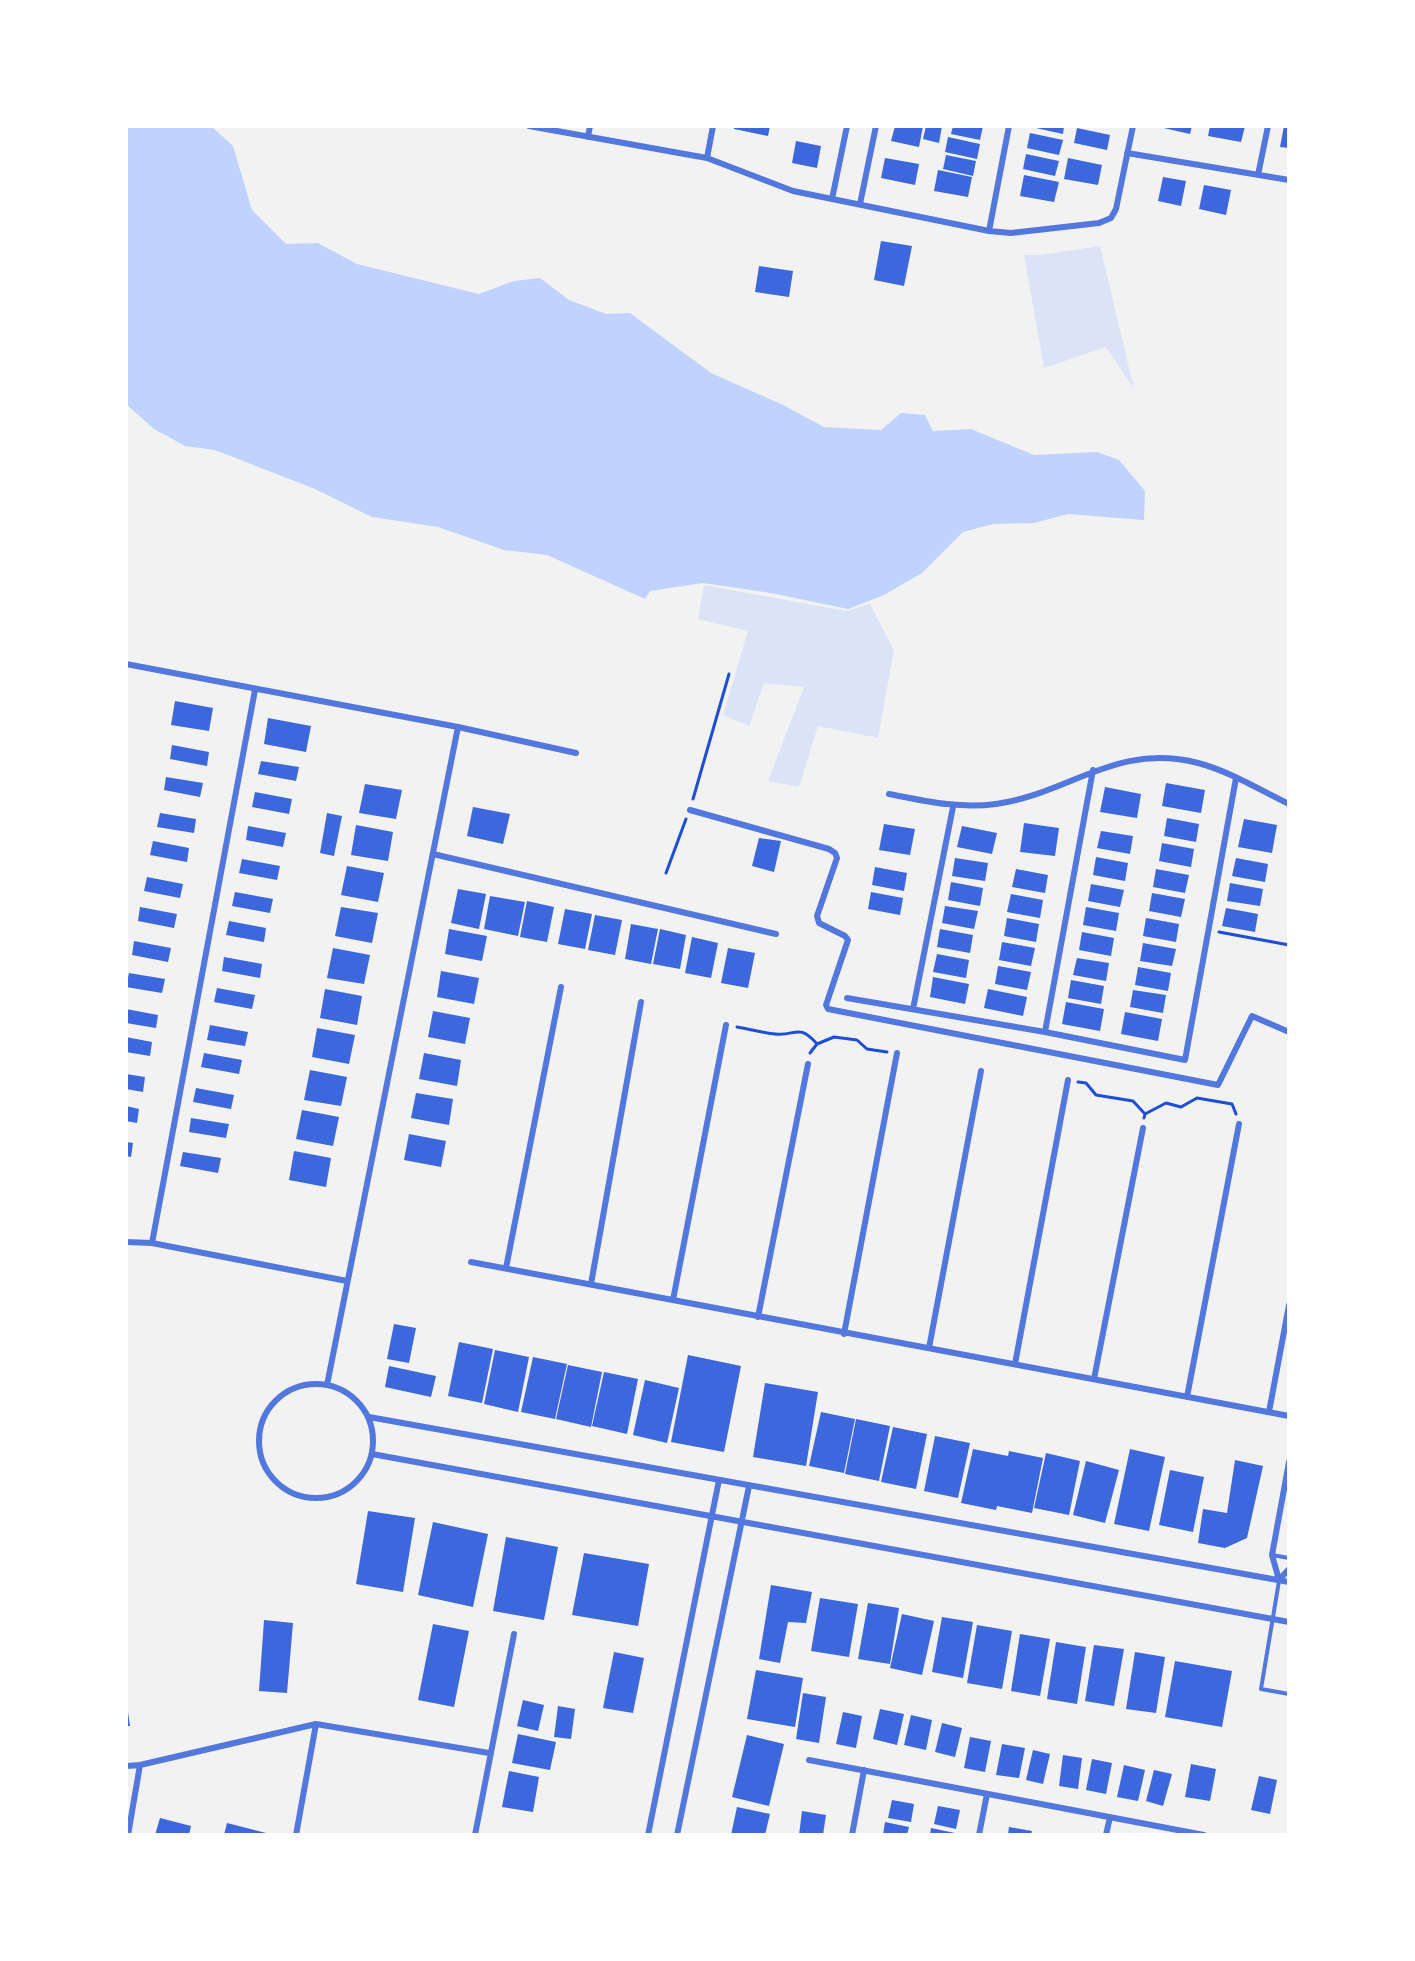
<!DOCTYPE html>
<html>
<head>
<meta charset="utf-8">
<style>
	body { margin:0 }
	#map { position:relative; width:1415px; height:1961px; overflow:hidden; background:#f2f2f2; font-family:Roboto,sans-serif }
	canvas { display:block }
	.frame { position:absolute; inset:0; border:128px solid #fff; pointer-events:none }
</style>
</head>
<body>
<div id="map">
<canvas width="1415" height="1961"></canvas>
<div class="frame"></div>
</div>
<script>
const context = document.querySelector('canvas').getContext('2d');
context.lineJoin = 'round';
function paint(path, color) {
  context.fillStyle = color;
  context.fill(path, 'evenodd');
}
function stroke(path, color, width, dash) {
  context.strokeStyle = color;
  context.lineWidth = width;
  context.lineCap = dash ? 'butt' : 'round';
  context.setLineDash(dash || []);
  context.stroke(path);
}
const green = new Path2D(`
	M1100 246 1134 389 1106 347 1044 368 1024 255H1039Z
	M704 585 846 611 870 604 894 650 878 738 818 726 799 787 768 781 804 687 764 683 749 726 723 715 748 631 698 619Z`);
const water = new Path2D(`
	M126 126H211L233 146 252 210 286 244 318 243 357 264 479 294 514 281 540 278 569 300 606 314 630 313 711 373 783 405 824 427 881 430 901 413 925 415 933 431 971 429 1034 455 1097 452 1119 460 1145 491 1144 520 1068 514 1034 523 993 524 963 532 922 573 884 595 848 609 771 593 703 583 650 591 645 599 547 555 504 550 438 527 372 517 315 489 215 450 185 446 154 429 126 404Z`);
const building = new Path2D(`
	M734 126H770L768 136 734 129Z
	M895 126H923L919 147 891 141Z
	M926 126H942L939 143 923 139Z
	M953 126H983L980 140 951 134Z
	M1027 126H1064L1063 134Z
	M1155 126H1192L1190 134Z
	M1210 126H1245L1241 142 1208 136Z
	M1284 126H1289V148L1280 147Z
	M1077 128 1110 135 1107 150 1074 143Z
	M1030 133 1063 140 1059 155 1027 148Z
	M948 137 980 144 977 159 945 152Z
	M796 141 821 146 817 168 792 163Z
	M1026 154 1059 161 1055 176 1023 169Z
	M946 155 976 161 973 176 943 169Z
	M885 158 919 164 915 185 881 178Z
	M1068 158 1102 165 1098 185 1064 179Z
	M938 170 972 177 968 197 934 191Z
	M1024 175 1059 182 1054 202 1020 196Z
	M1163 177 1186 181 1181 206 1158 201Z
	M1204 185 1231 190 1226 215 1199 209Z
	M881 241 912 246 904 286 874 280Z
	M759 266 793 271 789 297 755 292Z
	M175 701 213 708 209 731 171 725Z
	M268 718 311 726 306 752 264 744Z
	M172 745 209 752 207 766 170 759Z
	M261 761 299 767 296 781 258 774Z
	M166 777 203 783 200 797 164 790Z
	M1166 783 1205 790 1201 813 1162 806Z
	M365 784 402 790 396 819 359 813Z
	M1105 787 1141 794 1137 818 1100 812Z
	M255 792 292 799 289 814 252 807Z
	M473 807 510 814 503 844 467 836Z
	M160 813 196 819 194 833 157 827Z
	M327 813 342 816 334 856 320 853Z
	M1167 818 1199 824 1196 842 1164 836Z
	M1244 819 1277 825 1272 853 1238 847Z
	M1024 823 1059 828 1055 856 1020 852Z
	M884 824 915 829 910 855 879 850Z
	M356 825 393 832 388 861 351 855Z
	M248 826 286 833 283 847 246 840Z
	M962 826 997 833 992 854 957 847Z
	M1101 831 1133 836 1130 854 1097 848Z
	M759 838 781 841 774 872 752 866Z
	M153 841 189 848 187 862 150 855Z
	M1162 843 1194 849 1191 867 1159 861Z
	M1096 857 1128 863 1125 881 1093 875Z
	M955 858 988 863 985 881 952 876Z
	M1236 858 1268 864 1265 882 1232 876Z
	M242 859 280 866 277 880 239 873Z
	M347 866 384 873 378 902 341 895Z
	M875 867 907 873 904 891 872 885Z
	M1016 869 1048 875 1045 893 1012 887Z
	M1156 869 1189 875 1185 893 1153 887Z
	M147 877 183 884 180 898 144 891Z
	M951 882 983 888 980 906 948 900Z
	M1230 883 1263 889 1260 906 1227 901Z
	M1091 884 1124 890 1120 907 1088 901Z
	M458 889 486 894 479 929 451 923Z
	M235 892 273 899 270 913 232 906Z
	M871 892 903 898 900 915 868 909Z
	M1152 893 1185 899 1181 917 1149 911Z
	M1011 894 1043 900 1040 918 1007 912Z
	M490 896 525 902 518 936 484 929Z
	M527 901 554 907 547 942 520 937Z
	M945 906 978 911 974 929 942 923Z
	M140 907 177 914 174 928 138 921Z
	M341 907 378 913 372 943 335 936Z
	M1086 907 1119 913 1116 931 1083 925Z
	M1226 908 1258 914 1255 932 1222 926Z
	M565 909 592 914 585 949 558 944Z
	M595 915 622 920 615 955 588 950Z
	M1007 918 1039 924 1036 942 1004 936Z
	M1146 918 1179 924 1176 942 1143 936Z
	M229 921 266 928 264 942 226 935Z
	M631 924 658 929 651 964 625 959Z
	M449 929 487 936 482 961 445 954Z
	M660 929 686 935 680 969 653 964Z
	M940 929 973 935 970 953 937 947Z
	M1082 932 1114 938 1111 956 1079 950Z
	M692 937 718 943 711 978 685 973Z
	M134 941 171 948 168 962 132 955Z
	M1002 942 1035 948 1031 966 999 960Z
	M1143 943 1176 949 1172 966 1140 961Z
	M333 948 370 955 364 984 327 978Z
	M728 948 755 953 748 988 721 983Z
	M937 954 969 960 966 978 933 972Z
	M224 957 262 964 260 978 222 971Z
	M1077 958 1109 963 1106 981 1073 975Z
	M998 966 1031 972 1027 990 995 984Z
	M1138 967 1171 973 1168 991 1135 985Z
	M441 971 479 978 474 1004 437 997Z
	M129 973 165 979 162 993 126 987Z
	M933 977 969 984 965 1004 930 997Z
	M1071 980 1104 986 1101 1004 1068 998Z
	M217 988 255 995 252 1009 214 1002Z
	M325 989 362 996 357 1025 320 1018Z
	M988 989 1027 997 1023 1016 984 1008Z
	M1133 990 1166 995 1163 1013 1130 1007Z
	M1066 1002 1104 1009 1100 1031 1062 1024Z
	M126 1009 158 1015 156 1028 126 1023Z
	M433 1011 470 1018 465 1044 428 1037Z
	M1125 1012 1162 1019 1158 1041 1121 1034Z
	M210 1025 248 1032 245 1046 207 1040Z
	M317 1028 355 1035 349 1064 312 1057Z
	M126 1037 152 1042 150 1056 126 1052Z
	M204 1053 242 1060 239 1074 201 1067Z
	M424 1053 461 1060 457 1086 419 1079Z
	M310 1070 347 1077 341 1106 304 1100Z
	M126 1074 145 1077 143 1092 126 1089Z
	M196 1088 234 1095 231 1109 193 1102Z
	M416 1093 453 1099 449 1125 411 1118Z
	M126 1106 139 1109 137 1123 126 1121Z
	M302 1110 339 1117 333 1146 296 1139Z
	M191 1118 229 1124 226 1138 189 1132Z
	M409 1134 446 1141 441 1167 404 1160Z
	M126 1142 133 1143 131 1157 126 1156Z
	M294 1151 331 1158 326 1187 289 1180Z
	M183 1152 221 1158 218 1173 180 1166Z
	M394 1324 416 1328 409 1363 387 1359Z
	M459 1342 493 1349 482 1403 448 1396Z
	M495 1350 529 1357 518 1412 484 1404Z
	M688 1355 741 1366 724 1452 671 1442Z
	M533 1357 567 1364 555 1419 521 1412Z
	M568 1365 602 1372 591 1427 556 1419Z
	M389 1366 436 1376 431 1397 385 1387Z
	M604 1372 638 1379 627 1434 592 1426Z
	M645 1380 679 1388 667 1443 633 1435Z
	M765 1383 818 1392 806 1466 753 1457Z
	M821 1412 855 1419 844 1473 809 1466Z
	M856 1419 890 1426 879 1481 845 1474Z
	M893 1427 927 1434 916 1489 881 1482Z
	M935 1436 970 1443 958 1498 924 1491Z
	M973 1449 1008 1456 1009 1451 1043 1458 1032 1513 997 1506 996 1510 961 1503Z
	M1130 1449 1165 1457 1149 1531 1114 1524Z
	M1046 1453 1080 1461 1069 1515 1034 1508Z
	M1235 1460 1263 1466 1247 1538 1225 1548 1198 1543 1203 1509 1227 1513Z
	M1086 1461 1119 1470 1105 1523 1073 1515Z
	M1170 1470 1204 1477 1193 1532 1159 1525Z
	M368 1511 415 1518 403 1592 356 1584Z
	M433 1522 488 1534 473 1607 418 1595Z
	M506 1537 558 1547 544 1620 493 1611Z
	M584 1553 649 1564 638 1626 572 1615Z
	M771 1585 812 1592 806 1623 788 1622 780 1663 759 1659Z
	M820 1598 858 1604 849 1657 811 1651Z
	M868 1603 899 1608 890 1664 858 1659Z
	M902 1614 934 1621 922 1675 890 1668Z
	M942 1617 973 1622 963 1678 932 1672Z
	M264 1620 293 1623 287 1693 259 1691Z
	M433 1624 469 1631 454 1707 418 1700Z
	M977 1625 1012 1631 1002 1689 967 1683Z
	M1020 1634 1050 1639 1040 1696 1011 1691Z
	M1056 1642 1086 1647 1077 1704 1047 1699Z
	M1094 1645 1124 1649 1114 1706 1085 1701Z
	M614 1652 644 1658 633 1713 603 1708Z
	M1135 1652 1165 1657 1156 1713 1126 1709Z
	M1175 1661 1232 1671 1222 1727 1165 1717Z
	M756 1670 803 1678 795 1727 747 1719Z
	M803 1693 826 1697 819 1743 796 1739Z
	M126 1698 130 1726H126Z
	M523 1700 544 1705 538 1731 517 1726Z
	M558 1706 575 1709 571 1739 554 1737Z
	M880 1709 904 1714 897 1745 873 1739Z
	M843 1712 862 1716 856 1748 836 1744Z
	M911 1715 932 1720 926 1750 904 1745Z
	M942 1723 962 1728 955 1757 935 1752Z
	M518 1734 556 1742 550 1770 512 1763Z
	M747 1735 784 1744 769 1806 732 1797Z
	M970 1737 991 1741 985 1772 964 1768Z
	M1002 1744 1025 1748 1019 1778 996 1775Z
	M1033 1750 1050 1754 1043 1784 1026 1780Z
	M1063 1755 1082 1758 1078 1789 1059 1786Z
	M1092 1759 1112 1763 1106 1794 1086 1790Z
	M1191 1764 1216 1769 1210 1801 1185 1797Z
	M1124 1765 1145 1770 1138 1801 1117 1797Z
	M1154 1770 1172 1774 1163 1806 1146 1801Z
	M509 1771 539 1777 533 1812 502 1807Z
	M1259 1776 1277 1780 1270 1814 1251 1810Z
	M892 1800 914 1804 911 1822 888 1818Z
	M938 1806 960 1810 956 1829 934 1824Z
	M737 1807 770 1814 765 1835H731Z
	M802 1811 826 1815 823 1835H799Z
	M160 1818 191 1826 189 1835H155Z
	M885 1822 909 1827 907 1835H883Z
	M227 1823 270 1834V1835H224Z
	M1009 1827 1032 1831 1031 1835H1008Z
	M931 1828 955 1833 954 1835H930Z`);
const path = new Path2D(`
	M693 799 729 674
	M666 873 686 819
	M1219 932 1289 945
	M737 1027C749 1029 762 1033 775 1034 795 1037 798 1022 817 1044L834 1037 857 1040 867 1049 887 1052
	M810 1053 817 1044
	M1078 1082 1086 1083 1096 1095 1133 1101 1145 1114
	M1144 1118 1145 1114 1166 1103 1181 1107 1197 1098 1232 1104 1236 1114`);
const service = new Path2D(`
	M1272 1555 1289 1558
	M1279 1581 1261 1689 1289 1694`);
const minor = new Path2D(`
	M529 126 707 158 793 191 989 231 1011 233 1099 223 1111 218 1116 209 1133 126
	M588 137 590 126
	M1127 153 1289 180
	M707 158 713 126
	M1258 175 1268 126
	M832 199 847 126
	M860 204 876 126
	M989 231 1009 126
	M126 664 458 727 576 753
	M889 794C925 801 959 809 996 804 1069 794 1116 742 1198 763 1229 771 1260 790 1289 804
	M690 810 829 849 835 853 837 858 817 916 819 923 845 936 848 940 826 1005 828 1009 1218 1085 1252 1016 1289 1032
	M433 854 776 934
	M847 998 1045 1032 1185 1060 1236 778
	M913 1009 953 807
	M1045 1032 1093 770
	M126 1242 152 1243 347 1281
	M152 1243 255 690
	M471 1262 1289 1416
	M506 1268 561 987
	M591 1284 641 1002
	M673 1300 726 1025
	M758 1317 808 1064
	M844 1334 897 1053
	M929 1348 981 1071
	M1015 1364 1068 1080
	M1094 1379 1143 1128
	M259 1441a57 57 0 1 1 114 0a57 57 0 1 1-114 0Z
	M327 1385 458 727
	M1187 1397 1239 1124
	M1269 1412 1289 1305
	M369 1417 1289 1582
	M372 1454 1289 1622
	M1279 1580 1272 1555 1289 1462
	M1279 1580 1289 1569
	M809 1760 1204 1835
	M126 1766 140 1765 316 1724 489 1753
	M128 1835 140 1765
	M296 1835 316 1724
	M475 1835 514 1634
	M648 1835 719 1480
	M677 1835 749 1486
	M852 1835 864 1770
	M979 1835 987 1794
	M1106 1835 1110 1817`);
paint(green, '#dbe4f7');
paint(water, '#bfd3fe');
paint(building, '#3d67dc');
stroke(path, '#1d4ed8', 3);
stroke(service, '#5277de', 4);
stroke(minor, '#5277de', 6);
</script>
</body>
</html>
